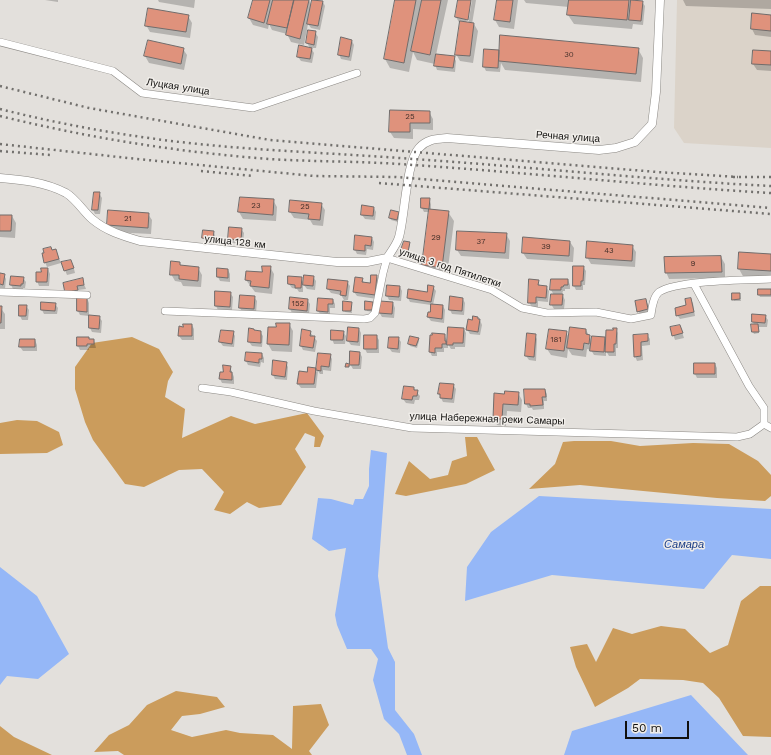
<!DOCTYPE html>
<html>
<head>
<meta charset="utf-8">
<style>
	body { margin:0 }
	#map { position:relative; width:771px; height:755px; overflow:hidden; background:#e3e0dc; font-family:"Work Sans",sans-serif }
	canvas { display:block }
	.scale { position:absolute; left:625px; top:721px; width:64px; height:18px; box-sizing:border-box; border:2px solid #11100e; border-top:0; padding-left:5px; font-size:12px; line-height:14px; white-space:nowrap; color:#11100e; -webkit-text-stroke:3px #f0ede9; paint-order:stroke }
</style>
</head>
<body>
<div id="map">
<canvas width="771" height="755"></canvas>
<div class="scale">50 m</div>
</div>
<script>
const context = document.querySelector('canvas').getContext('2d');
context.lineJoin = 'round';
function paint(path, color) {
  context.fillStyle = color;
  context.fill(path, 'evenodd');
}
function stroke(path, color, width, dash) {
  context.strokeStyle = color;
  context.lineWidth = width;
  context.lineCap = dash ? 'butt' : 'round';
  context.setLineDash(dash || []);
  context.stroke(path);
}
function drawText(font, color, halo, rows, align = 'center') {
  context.font = font + ' "Work Sans",sans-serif';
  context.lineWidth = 3;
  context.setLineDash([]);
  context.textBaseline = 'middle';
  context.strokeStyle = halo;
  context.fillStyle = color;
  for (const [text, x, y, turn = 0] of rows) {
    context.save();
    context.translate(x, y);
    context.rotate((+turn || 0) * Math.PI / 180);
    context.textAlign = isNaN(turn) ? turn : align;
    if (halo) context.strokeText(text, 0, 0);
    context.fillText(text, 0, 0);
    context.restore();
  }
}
const built = new Path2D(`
	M677 0H771V148L684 143 674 128Z`);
const forest = new Path2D(`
	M132 337 159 349 173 372 168 381 165 397 185 409 182 438 231 416 255 424 307 413 324 436 320 447H314L315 437 305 433 295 449 306 467 281 505 259 508 247 502 230 514 214 510 224 492 202 469 179 470 144 487 125 484 93 440 85 422 75 389V367L92 343Z
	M17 420 37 421 59 432 63 445 47 453 0 454V423Z
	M465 437H477L495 470 466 484 406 496 395 494 409 461 430 479 448 475 452 461 467 456Z
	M574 441H611L640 446 693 443 729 444 758 461 771 475V496L765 501 717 498 580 485 529 489 555 464 563 442Z
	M760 586H771V737L743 736 719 698 703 683 683 680 640 679 628 688 595 707 576 667 570 647 587 644 596 662 613 628 632 634 661 626 685 629 710 653 728 645 741 601Z
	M176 691 217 697 225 707 200 714 182 716 171 730 192 737 226 730 240 733 273 735 292 749 293 706 321 704 329 725 309 751 312 755H124L118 751 94 752 109 735 129 725 147 705Z
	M0 726 14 737 52 755H0Z`);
const water = new Path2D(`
	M371 450 387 453 378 576 388 648 395 662V710L414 734 422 755H407L399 734 384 719 373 680 378 659 371 649H347L337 625 335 615 346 548 329 551 312 539 318 498 331 499 353 505 355 499H363L369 486V469Z
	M539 496 771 509V559L732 555 704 589 552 575 465 601 467 567 491 532Z
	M0 567 37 596 69 654 38 679 7 676 0 685Z
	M691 695 748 755H564L572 731Z`);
const shadow = new Path2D(`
	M45 0H58V2Z
	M158 0H195L194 8 159 2Z
	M254 0H309L312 6 313 0 323 2 325 6 320 30 311 28 308 24 304 45 291 42 287 34 272 30 269 24 268 29 253 25 249 18Z
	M396 0H448L436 55 454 57 456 61 455 72 437 70 435 64 417 60 413 52 409 72 390 68 385 59Z
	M459 0H470L466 24 468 25 472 0H476L472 24H474L478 31 473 63 460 61 456 54 460 24 456 17Z
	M498 0H518L514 29 499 27 495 20Z
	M524 0H568V2L570 3V0H634V1L642 2 645 6 643 25 633 24 632 29 574 24 568 15 569 7 526 3Z
	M683 0H771V9L686 6Z
	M188 16 192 23 190 38 150 32 146 25Z
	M771 16V37L755 35 752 29Z
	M315 32 318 37 316 48H311L314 53 312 63 301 61 298 57 310 48 307 43Z
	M352 41 354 45 351 61 341 59 339 54Z
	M183 49 187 55 184 70 149 63 145 56Z
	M638 49 643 58 641 82 505 70 501 63 500 72 486 71 484 67 499 51 500 53Z
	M771 52V71L757 70 753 64Z
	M429 112 433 119V130L413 129V139L394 138 390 132Z
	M99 193 102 198 100 214H95L93 210Z
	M429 199 431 204V210L448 212 454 221 447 276 429 274 423 265 430 212H424L422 208Z
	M273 200 277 207 276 221 243 219 239 212Z
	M321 204 325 210 323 226 313 225 310 220 294 218 290 212Z
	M374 208 376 212 375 220 365 219 362 215Z
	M109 211 148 214 152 220 151 234 112 232 108 225Z
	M398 213 400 214 398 222 391 220 390 218Z
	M0 216H12L16 223 15 238 0 237Z
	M230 228 241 229 244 233 243 244 232 243 229 239Z
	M213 232 216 237 215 243 206 242 203 238Z
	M506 234 510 241 509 259 461 256 457 250Z
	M372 238 374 242 373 250 367 249 366 255 357 254 355 250Z
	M570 242 574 248 573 262 527 259 523 253Z
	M409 243 410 245 408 253 403 252 402 250Z
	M632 246 636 252 635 267 591 264 587 257Z
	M56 250 61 263 47 267 45 262Z
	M771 255V280L744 278 739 269Z
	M721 257 725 264V278L669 279 666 272Z
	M62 263 73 265 75 273 67 275Z
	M179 263 182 267 198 268 202 275 201 287 183 286 181 282 175 281 171 274Z
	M270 267 274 274 272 294 255 292 246 280 262 273Z
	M583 267 586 271 585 285H583V290H576L574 286Z
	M48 269 50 274 49 286H39L37 281 41 273Z
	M218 269 228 270 230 274V282L220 281 218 277Z
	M0 274 4 275 6 279 5 289 0 288Z
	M377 276 379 280 377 299 357 296 354 292 362 279 365 284 371 285Z
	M313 277 316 281 315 290 307 289 303 284V292H299L297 289 292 288 289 284 301 278 304 283Z
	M23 278 26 282 25 288H23V290L13 289 11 285Z
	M82 279 86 289 78 290 79 294 68 296Z
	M329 280 347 282 350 286 348 300H344L341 295 331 293 328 289Z
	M568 280 570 285V289H565V291H563L562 294 565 300 564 309H554L551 304 554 295 551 290Z
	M538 281 540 286 546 287 549 291 548 302 538 301V307H532L529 302Z
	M400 287 402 291 401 301 389 300 387 296Z
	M433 287 436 291 433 305 443 306 445 310 444 323 431 321 428 317 431 313V305L410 302 408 298 409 290 428 293Z
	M771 291V297H760L759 295Z
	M230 293 233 297 232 310H218L216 306Z
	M740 294 741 301H734L733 299Z
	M241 296 254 297 257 301 256 313 242 312 240 308Z
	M78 298H87L89 303V316L80 315 78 311Z
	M463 299 465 303 464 315 452 314 450 310Z
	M690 299 693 303 695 316 680 319 677 315 687 306Z
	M307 300 310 304 309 314 292 313 290 309Z
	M333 300 335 304V308H330V316L321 315 318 311Z
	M645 300 648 304 650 314 641 315 638 311Z
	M351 303 352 313 345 312 344 310Z
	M373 303V312L367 311 366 309Z
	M393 303 395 308 394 318 382 317 379 312Z
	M55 304 58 308 57 314H44L42 310Z
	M26 306 29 310 28 320H22L20 316Z
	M0 307 5 314V329H0Z
	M753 316H765L768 320 767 327H759V333L754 334 753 332 754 325 753 322Z
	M99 317 102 321 101 333 92 332 90 328Z
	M480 320 482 325 480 335 470 334 467 329Z
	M289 324 293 331 292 352 272 351 268 344 269 328H277Z
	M192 325 194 329V340H182L179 336Z
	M680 326 684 338 675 340 671 328Z
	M359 329 361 333 360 346 351 345 348 341Z
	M464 329 466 333 465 347H455V349H451L448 344V348H444V352H437V356H432L430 352 444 335 448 342Z
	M616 329 618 333V348H616V356H609L606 351V356L594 355 591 350 587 349 586 357 572 355 568 349 567 358 551 355 547 349 566 332 569 338 586 330 592 341 605 338 607 342Z
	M254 331 260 332 263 336 262 347 252 346 249 342Z
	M233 332 235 336 234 347 223 346 220 342Z
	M310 332 317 341 315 352 303 350 301 346Z
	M343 332 346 336 345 344H334L332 339Z
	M528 334 535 335 537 339 536 361 529 360 526 356Z
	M647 335 650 339V345L642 346 643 360 637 361 635 356 634 336Z
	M376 336 379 340V353H367L365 349Z
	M78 338H88L90 340H94L96 348H89V350H80L78 346Z
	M398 338 401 342 400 353 392 352 389 348Z
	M418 339 419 341 417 348 410 346 409 344Z
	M35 340 37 345V351H23L20 347Z
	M247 353 262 354 264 358V363L261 362 260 367 248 365 246 361Z
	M360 353 362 357 361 369H353L350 364Z
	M319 354 330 355 332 359 331 371 323 370V374H320L318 371 316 388H301L298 384 308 373 315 369 317 372Z
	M286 363 288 367 287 380 275 379 273 375Z
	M715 364 717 368V378H697L695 374Z
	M230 367 234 377V384L222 383 220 379 223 373Z
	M453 385 456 389 454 403 443 402 439 394Z
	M413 388 420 396 419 400H415L414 404 406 403 403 399Z
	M545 390 547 394V401H544V409L533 410 532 408H528L526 404Z
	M518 393 522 400 521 412 507 411 506 426 497 425 494 419 505 395Z`);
const building = new Path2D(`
	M253 0H270L264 23 248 18Z
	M273 0H294L287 28 267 24Z
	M294 0H309L300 39 286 35Z
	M312 0 323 1 318 26 307 24Z
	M395 0H416L404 63 384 59Z
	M422 0H441L430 55 411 51Z
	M458 0H471L468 20 455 17Z
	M497 0H513L510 22 494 20Z
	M569 0H629L627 20 567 15Z
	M631 0 643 1 641 21 629 20Z
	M148 8 189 15 186 32 145 26Z
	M752 13 771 15V31L751 29Z
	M460 21 474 23 470 56 455 55Z
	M308 30 316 31 314 45 306 43Z
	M500 35 639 48 636 74 499 61Z
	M341 37 352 40 349 57 338 55Z
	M148 40 184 48 181 64 144 56Z
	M299 45 312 48 310 59 297 57Z
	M484 49 499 50 498 68 483 67Z
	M753 50 771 51V65L752 64Z
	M436 54 455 56 453 68 434 66Z
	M390 110 430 111V123H410V132H389Z
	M94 192H100L98 210H92Z
	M240 197 274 199 273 215 238 212Z
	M421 198H430L429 209 421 208Z
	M290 200 322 203 320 220 308 219 309 214 289 212Z
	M362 205 374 207 373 216 361 215Z
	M429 209 449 211 442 268 422 265Z
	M108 210 149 213 148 228 107 225Z
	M391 210 399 212 397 220 389 218Z
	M0 215H12L11 231H0Z
	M229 227 242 228 241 240 228 239Z
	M203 230 214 231 213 240 202 238Z
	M457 231 507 233 505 253 456 250Z
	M355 235 372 237 371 246 365 245V251L354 250Z
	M523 237 570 241 569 256 522 253Z
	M404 241 410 242 408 252 401 250Z
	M587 241 633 245 632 261 586 258Z
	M51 247 52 250 56 249 59 259 44 263 42 253H44L43 249Z
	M739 252 771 254V271L738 269Z
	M721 256 722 272 665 273 664 257Z
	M71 260 74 268 64 271 61 262Z
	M171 261 180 262V265L199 267 198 281 179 279V275H170Z
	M262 266H271L269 288 250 286 251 281 245 280 246 271 262 272Z
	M573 266H584L583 281H581V286H573Z
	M41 268H48L47 282H36V272H41Z
	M217 268 228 269V278L217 277Z
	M0 273 5 274 3 285 0 284Z
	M304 275 314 276 313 286 303 285Z
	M371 275H377L375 295 353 292 355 277 363 278 362 282 370 283Z
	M11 276 24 277 23 284H21V286L10 285Z
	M288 276 302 277 301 288H295V285L288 284Z
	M83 278 84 285 77 286 78 290 65 293 63 283Z
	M328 279 348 281 346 296 340 295 341 291 327 289Z
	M529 279 539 280 538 285 547 286 546 298 536 297V303H528Z
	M551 279H568V285H564L563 287H561V290H550Z
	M387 285 400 286 399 297 386 296Z
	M428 285 434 286 431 302 407 298 408 289 427 292Z
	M758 289H771V295H758Z
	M215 291 231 292 230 307 215 306Z
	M732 293H740V299L732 300Z
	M551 294H563L562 305H550Z
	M240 295 255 296 254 309 239 308Z
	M450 296 463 298 462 311 449 310Z
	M77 297H87V312L77 311Z
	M290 297 308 299 307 311 289 309Z
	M318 298 333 299V304H328V312L317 311Z
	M691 298 694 312 676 316 675 308 686 305 685 299Z
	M646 299 648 309 637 312 635 301Z
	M343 301 352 302 351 311H343Z
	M365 301 373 302 372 310H365Z
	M380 301 393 302 392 314 378 313Z
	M41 302 56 303 55 311 41 310Z
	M431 304 443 305 442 319 427 317 428 312H430Z
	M19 305H27L26 316H19Z
	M0 306H2L1 323H0Z
	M752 314 766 315 765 323 752 322Z
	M89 315 100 316 99 329 89 328Z
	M473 316 478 317V319H480L478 332 466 330 468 319 472 320Z
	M276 323H290L289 345 267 344 268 327H276Z
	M183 324H192V336H178L179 326 183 327Z
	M751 324H758L759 332H752Z
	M680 325 683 333 672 336 670 327Z
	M348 327 359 328 358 342 347 341Z
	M448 327 464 328 463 343H453V345H447Z
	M570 327 586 329V334L590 335 589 344 584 343 583 350 567 348Z
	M249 328 254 329V330L261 331V343L248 342Z
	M613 328H617L616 344H614V352H605L606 330H613Z
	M302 329 311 331 310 336H315L313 348 300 346Z
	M549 329 567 331 564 351 546 349Z
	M221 330 234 331 232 344 219 342Z
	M331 330 344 331 343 340H331Z
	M432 333 445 334V341H446V344H442V348H435V353L429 352 430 335H432Z
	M527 333 536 334 534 357 525 356Z
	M648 334V341L641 342V356L634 357 633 335Z
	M364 335H377V349H364Z
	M410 336 419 338 416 346 408 344Z
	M592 336 605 337 604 352 590 351Z
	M77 337H89V339H94V344H87V346H77Z
	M389 337H399L398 349 388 348Z
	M20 339H35V347H19Z
	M350 351 360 352 359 365H349V367H345L346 363 349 364Z
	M246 352 262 353V359H259V363L245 361Z
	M318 353 331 354 329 367 321 366V371L316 370Z
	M273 360 287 362 285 377 272 375Z
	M694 363H715V374H694Z
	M223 365 231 366 230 372H232V380L219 379 220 372H223Z
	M308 367 316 368 314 384H297L299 371 307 372Z
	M440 383 454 384 452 399 440 398V394H438Z
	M404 386 414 387V390H418L417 396H413L412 400 402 399Z
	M524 389H545L546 397H542L543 405 530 406V404H525Z
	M505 391 519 392 518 405 503 404 502 419H493L494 393 504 394Z`);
const minor = new Path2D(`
	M0 42 113 71 142 93 253 108 357 73
	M694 284 749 386 764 408V424
	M0 292 87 295
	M165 311 364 319 370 318 375 313 383 273 387 258 492 290 522 308 547 313 596 312 631 319 651 315C652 308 653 297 659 292 677 280 747 280 771 279
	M202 388 231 392 314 411 412 428 737 437 750 434 764 424 771 428`);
const tertiary = new Path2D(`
	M0 178C23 180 45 182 66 193 76 199 83 211 92 219 106 231 123 236 140 241L337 262H367L387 258C391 252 397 244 399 237 405 216 406 162 419 148 427 139 436 139 447 138L599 150 616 148 635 142 652 124 656 92 660 0`);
const rail = new Path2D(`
	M0 86 89 108 270 140 657 172 738 177
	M0 109C59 124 120 135 180 142 258 151 336 153 413 159 533 167 652 180 771 186
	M0 116C89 138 178 152 269 159 317 162 365 161 413 165 533 173 652 186 771 193
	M0 144 137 159 314 176 396 177 771 208
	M0 151 50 155
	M201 171 253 176
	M733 177H771
	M379 183 771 214`);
const numberNames = [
	["30",569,55],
	["25",410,117],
	["23",256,206],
	["25",305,207],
	["21",128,219],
	["29",436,238],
	["37",481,242],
	["39",546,247],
	["43",609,251],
	["9",693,264],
	["152",298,304],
	["181",556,340]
];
const streetNames = [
	["Луцкая улица",178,87,9],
	["Речная улица",568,137,4],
	["улица 128 км",235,242,6],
	["улица 3 год Пятилетки",450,268,18],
	["улица Набережная реки Самары",487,419,2]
];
const waterNames = [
	["Самара",684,545]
];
paint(built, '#dbd3c9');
paint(forest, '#cb9c5c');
paint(water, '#95b7f7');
paint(shadow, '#0003');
paint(building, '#df927c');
stroke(building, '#716c6b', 1);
stroke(minor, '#8b8884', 8);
stroke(tertiary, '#8b8884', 9);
stroke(minor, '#fff', 7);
stroke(tertiary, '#fff', 8);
stroke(rail, '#72706d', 2.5, [2, 4]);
drawText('8px', '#44302a', null, numberNames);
drawText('10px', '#11100e', '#f0ede9', streetNames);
drawText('italic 11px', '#193c85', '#f0ede9', waterNames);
</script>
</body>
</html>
